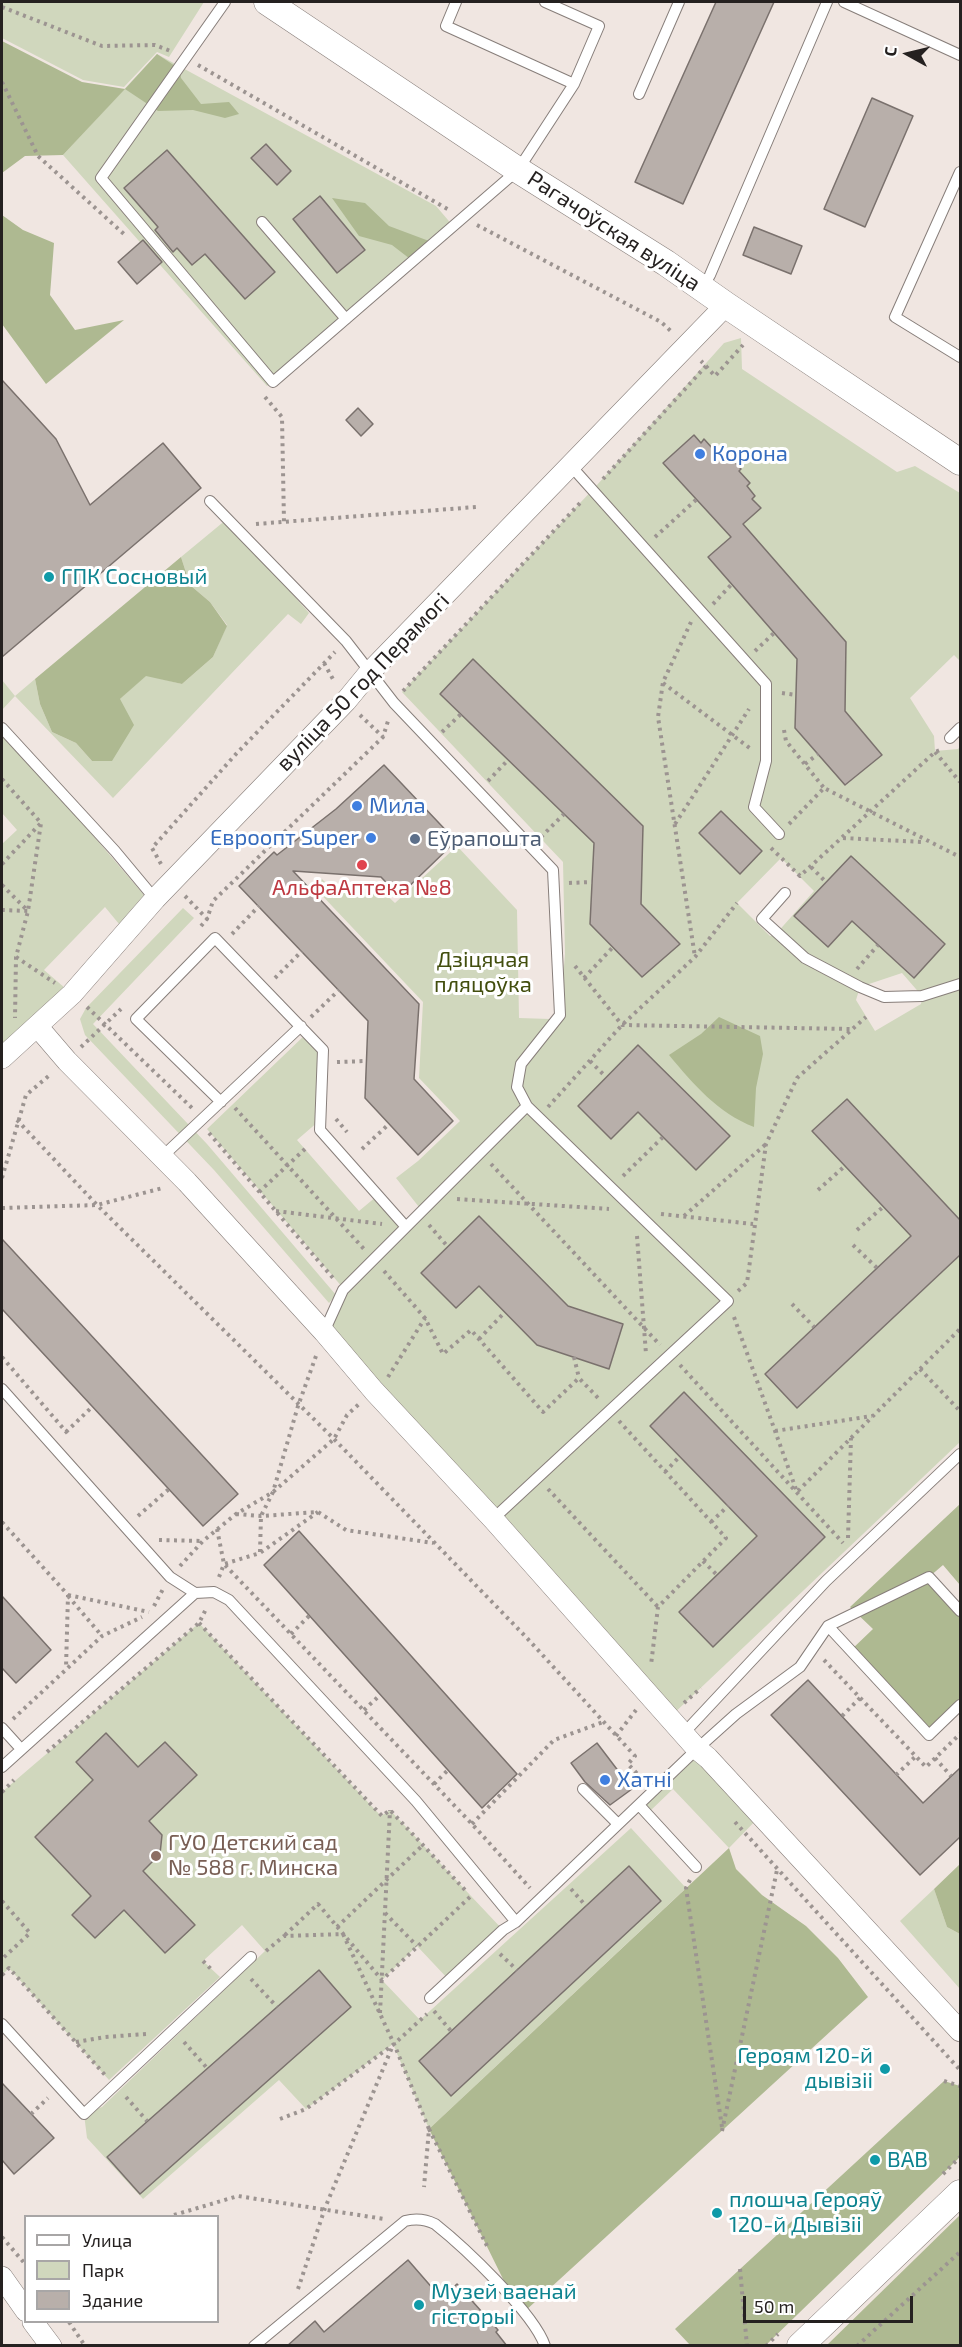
<!DOCTYPE html>
<html>
<head>
<meta charset="utf-8">
<style>
	body { margin:0 }
	#map { position:relative; width:962px; height:2347px; overflow:hidden; background:#f0e6e1; font-family:"Exo 2",sans-serif }
	canvas { display:block }
	.frame { position:absolute; inset:0; border:3px solid #252120; pointer-events:none }
	.legend { position:absolute; left:24px; top:2215px; width:195px; height:108px; box-sizing:border-box; background:#fff; border:2px solid #a8a6a6; margin:0; padding:8px 10px; list-style:none; font-size:18px; color:#252120 }
	.legend li { display:flex; align-items:center; gap:12px; height:30px }
	.legend b { width:30px; border:2px solid #a8a6a6 }
	.north { position:absolute; left:878px; top:24px; width:60px; height:60px; -webkit-text-stroke:4px #fff; paint-order:stroke; rotate:278deg; font-size:16px; font-weight:700; line-height:24px; text-align:center; color:#252120 }
	.north::after { content:''; display:block; margin:auto; width:21px; height:27px; background:#252120; clip-path:polygon(50% 0,100% 100%,50% 72%,0 100%) }
	.scale { position:absolute; left:743px; top:2296px; width:170px; height:27px; box-sizing:border-box; border:3px solid #252120; border-top:0; padding-left:8px; font-size:18px; line-height:21px; white-space:nowrap; color:#252120; -webkit-text-stroke:4px #fff; paint-order:stroke }
</style>
</head>
<body>
<div id="map">
<canvas width="962" height="2347"></canvas>
<div class="frame"></div>
<ul class="legend">
<li><b style="height:8px;background:#fff"></b>Улица</li>
<li><b style="height:16px;background:#d0d7bd"></b>Парк</li>
<li><b style="height:16px;background:#b8afaa"></b>Здание</li>
</ul>
<div class="north">С</div>
<div class="scale">50 m</div>
</div>
<script>
const context = document.querySelector('canvas').getContext('2d');
context.lineJoin = 'round';
function paint(path, color) {
  context.fillStyle = color;
  context.fill(path, 'evenodd');
}
function stroke(path, color, width, dash) {
  context.strokeStyle = color;
  context.lineWidth = width;
  context.lineCap = dash ? 'butt' : 'round';
  context.setLineDash(dash || []);
  context.stroke(path);
}
function drawText(font, color, halo, rows, align = 'center') {
  context.font = font + ' "Exo 2",sans-serif';
  context.lineWidth = 6;
  context.setLineDash([]);
  context.textBaseline = 'middle';
  context.strokeStyle = halo;
  context.fillStyle = color;
  for (const [text, x, y, turn = 0] of rows) {
    context.save();
    context.translate(x, y);
    context.rotate((+turn || 0) * Math.PI / 180);
    context.textAlign = isNaN(turn) ? turn : align;
    if (halo) context.strokeText(text, 0, 0);
    context.fillText(text, 0, 0);
    context.restore();
  }
}
const green = new Path2D(`
	M2 2H204L169 57 157 52 124 87 83 80 2 38Z
	M157 54 436 206 454 227 458 226 267 386 63 155Z
	M741 338 742 369 897 472 915 466 960 493V661L954 655 910 698 934 736 935 751 958 749 960 747V1220L847 1099 813 1131 911 1236 765 1374 797 1408 960 1255V1442L669 1718 324 1332 343 1290 527 1106 517 1087 521 1064 560 1015 565 954 563 862 402 692 597 485 724 343ZM704 440 713 449 726 457 728 455 741 469 739 471 747 486 755 496 752 499 760 508 731 536 701 443ZM744 525 845 711 882 755 846 785 795 728 797 659 708 557ZM473 660 643 826 641 904 680 943 642 977 590 924 594 843 440 694ZM851 856 945 944 913 978 852 921 828 947 795 916ZM781 858 814 891 776 934 770 936 737 903ZM902 973 922 996 921 1004 875 1031 856 1000 860 987ZM479 1216 568 1306 623 1324 609 1368 479 1286 456 1308 421 1273ZM685 1393 825 1537 713 1647 757 1536 650 1426Z
	M227 519 309 613 301 624 288 614 113 798 15 696 2 710V680L15 696 35 679 40 704 52 732 76 743 92 761 120 699 146 675 182 684 213 657 227 625 210 602 190 585 181 557Z
	M2 729 144 895 119 924 105 907 44 970 72 994 2 1058V844L17 830 2 813Z
	M457 846 517 910 519 1018 550 1019 516 1062 522 1105 419 1207 396 1178 418 1161 460 1121 419 1078 423 1002 314 887 322 879 330 887 381 890 395 903Z
	M183 908 194 918 93 1024 207 1144 336 1295 329 1303 214 1170 85 1035 80 1019 86 1008Z
	M306 1034 322 1051 319 1121 297 1140 359 1211 377 1196 404 1227 343 1288 207 1129Z
	M199 1623 381 1816 390 1810 503 1930 449 1980 417 1946 382 1980 420 2020 631 1828 686 1888 429 2129 393 2044 306 2109 279 2080 143 2199 87 2138 84 2114 102 2107 265 1951 242 1925 203 1961 220 1977 109 2080 9 1968 2 1975V1792Z
	M697 1749 761 1815 729 1848 673 1789 647 1814 639 1805Z
	M934 1889 947 1927 960 1934V1989L900 1921Z`);
const forest = new Path2D(`
	M2 41 82 82 125 89 157 54 178 68 179 66 181 78 201 104 229 102 239 114 225 118 193 110 158 111 125 89 63 155 25 156 2 173Z
	M332 198 365 203 389 226 437 244 414 262 392 245 359 236Z
	M2 215 23 230 54 243 50 295 75 330 124 320 46 384 2 324Z
	M181 557 190 585 210 602 227 626 213 657 182 684 146 676 120 699 134 725 112 761H92L76 743 52 732 40 704 35 679Z
	M719 1017 760 1036 763 1054 756 1088 754 1127C718 1113 693 1084 669 1055L701 1034Z
	M960 1504V1585L943 1565 929 1577 960 1611V1705L929 1735 850 1651 873 1629 850 1607Z
	M729 1848 736 1869 762 1895 806 1926 838 1958 868 1997 524 2312 504 2281 429 2129Z
	M960 1864V1934L947 1927 934 1889Z
	M944 2081 960 2086V2157L766 2345H690L675 2329Z
	M960 2215V2345H827Z`);
const building = new Path2D(`
	M716 2H774L683 204 635 182Z
	M872 98 913 116 865 227 824 209Z
	M266 144 291 171 277 185 251 158Z
	M167 150 275 272 245 299 205 254 192 265 177 248 173 252 155 230 158 227 124 188Z
	M320 196 365 250 337 273 293 219Z
	M754 227 802 246 791 274 743 255Z
	M143 240 162 262 137 284 118 262Z
	M2 380 56 439 90 505 163 443 201 488 2 657Z
	M358 408 373 424 361 436 346 420Z
	M694 435 701 443 704 439 713 449 716 446 726 457 728 455 741 469 739 471 750 483 747 486 755 496 752 499 761 508 743 524 846 642 845 711 882 755 845 785 795 728 797 659 708 557 731 537 663 463Z
	M473 659 643 826 641 904 680 944 642 977 590 924 594 843 440 694Z
	M384 765 456 841 399 896 381 877 293 871 419 1004 414 1079 453 1121 418 1155 365 1098 368 1021 239 886 274 852 277 855 336 809Z
	M721 811 762 851 740 874 699 833Z
	M851 856 945 944 914 978 852 921 828 947 794 916Z
	M638 1045 730 1136 696 1170 638 1112 611 1139 578 1106Z
	M847 1099 960 1220V1255L797 1408 765 1374 911 1236 812 1131Z
	M479 1216 568 1306 623 1324 609 1369 537 1345 479 1286 456 1308 421 1273Z
	M2 1239 238 1494 203 1526 2 1309Z
	M684 1392 825 1537 713 1647 679 1612 757 1536 650 1426Z
	M299 1531 517 1774 482 1808 264 1565Z
	M2 1596 51 1650 16 1683 2 1668Z
	M808 1680 923 1803 960 1768V1837L920 1875 771 1715Z
	M106 1733 138 1767 165 1742 197 1775 149 1821 162 1835 160 1854 143 1871 195 1925 165 1953 124 1910 95 1938 72 1915 91 1896 35 1837 93 1780 76 1762Z
	M597 1743 632 1789 610 1805 585 1782 571 1763Z
	M629 1866 661 1901 451 2096 419 2061Z
	M319 1970 351 2007 140 2194 107 2157Z
	M2 2083 54 2138 14 2174 2 2160Z
	M408 2260 441 2298 457 2284 498 2330 496 2332 507 2346H287L315 2321 324 2332Z`);
const path = new Path2D(`
	M2 7 102 46 155 45 173 52
	M198 65 449 210
	M2 82 38 156 125 235
	M477 225 661 322 672 332
	M706 366 715 376 743 345
	M265 397 282 417 284 522
	M603 479 706 366 701 361
	M256 524 476 507
	M655 537 697 499
	M713 604 731 585
	M691 622 663 682 658 717 695 957
	M755 651 774 633
	M324 663 334 681
	M663 683 751 749
	M403 691 581 502
	M782 693 796 695
	M360 715 383 737
	M784 730 786 741 824 788
	M442 732 461 714
	M935 752 960 782
	M805 764 818 754
	M2 779 41 823 28 911 16 957 15 1018
	M488 781 508 760
	M675 824 749 709
	M789 824 824 788 960 857
	M541 837 564 814
	M843 838 923 842
	M771 848 800 876 935 752 940 750
	M2 864 41 823
	M161 864 152 848 236 754 335 652
	M811 867 826 882
	M569 883 592 882
	M2 885 28 911 2 910
	M185 896 209 921
	M201 926 207 919 213 901 383 737 388 721
	M232 934 259 906
	M16 957 55 983
	M575 966 622 1025 851 1029
	M857 969 878 945
	M275 978 302 951
	M584 978 613 947
	M87 1007 192 1108
	M311 1017 339 990
	M81 1047 121 1009
	M590 1061 606 1077
	M337 1062 366 1061
	M548 1107 622 1025 695 957 737 903
	M235 1108 364 1249
	M336 1119 347 1132
	M17 1120 97 1205 334 1439 526 1637 635 1756 628 1764 643 1780
	M209 1133 333 1278
	M362 1149 389 1124
	M491 1164 660 1345
	M623 1176 663 1137
	M2 1178 26 1095 51 1074
	M818 1190 845 1166
	M259 1192 306 1148
	M457 1199 609 1209
	M2 1208 97 1205 163 1188
	M276 1211 382 1224
	M661 1214 753 1224
	M684 1216 766 1144
	M429 1225 448 1247
	M857 1230 883 1207
	M637 1236 646 1354
	M853 1245 877 1268
	M384 1271 425 1318 443 1354 471 1330 543 1412 579 1378 600 1400
	M738 1291 747 1283 766 1144 797 1078 866 1017
	M792 1304 814 1327
	M734 1317 797 1492 960 1329
	M479 1339 505 1312
	M2 1357 68 1434
	M574 1357 579 1378
	M680 1365 843 1543
	M920 1369 960 1411
	M388 1377 425 1318
	M619 1421 726 1538 658 1607 651 1665
	M775 1431 872 1416
	M66 1432 92 1407
	M665 1472 680 1456
	M548 1489 658 1607
	M236 1514 261 1516 318 1512 346 1530 433 1543
	M138 1516 169 1489
	M2 1522 68 1595 66 1668
	M711 1522 728 1506
	M217 1529 224 1564 472 1824 530 1888
	M848 1538 851 1438
	M159 1540 202 1541
	M260 1552 261 1516 273 1492 298 1406 316 1356
	M703 1561 717 1575
	M180 1566 203 1541 236 1514 273 1492 334 1439 347 1415 359 1404
	M219 1577 224 1564 260 1553 318 1512
	M68 1595 149 1612
	M68 1596 102 1636
	M154 1606 163 1589
	M199 1623 382 1816 390 1810 465 1890
	M291 1634 309 1616
	M824 1660 926 1767 960 1734
	M684 1703 701 1688
	M364 1710 380 1695
	M842 1716 860 1698
	M13 1719 102 1636 142 1617
	M616 1736 636 1710
	M47 1752 199 1623 206 1609
	M935 1758 951 1776
	M896 1775 915 1757
	M434 1784 448 1770
	M2 1792 14 1780
	M735 1822 960 2070
	M472 1824 554 1740 603 1722
	M690 1880 686 1888 722 2127
	M571 1889 586 1906
	M2 1901 30 1933 2 1959
	M385 1913 417 1946
	M337 1927 423 1845
	M285 1935 318 1904 382 1980 471 1896
	M266 1951 284 1936 343 1934 394 2044 429 2129 424 2187
	M500 1954 517 1970
	M203 1961 213 1971
	M2 1975 9 1968 105 2075
	M251 1979 277 2007
	M434 2011 451 2031
	M380 2013 390 1810
	M76 2042 105 2037 146 2034
	M184 2042 207 2068
	M944 2081 960 2086
	M126 2097 147 2121
	M31 2114 48 2098
	M280 2119 306 2109 394 2044 427 2014
	M429 2129 487 2246
	M722 2131 777 1870
	M943 2174 960 2157
	M174 2215 238 2196 384 2219
	M2 2237 26 2265
	M740 2269 747 2346
	M298 2289 325 2208 393 2045
	M69 2322 85 2346
	M766 2346 778 2334
	M857 2346 960 2252`);
const service = new Path2D(`
	M225 2 101 178 273 382 518 170 574 84 599 26 545 2
	M456 2 446 26 574 84
	M844 2 960 55
	M639 94 679 2
	M960 172 895 317 960 357
	M262 222 346 319
	M703 288 710 275 827 2
	M571 466 766 684V761L754 807 779 834
	M210 501 346 641 394 703 553 870 560 1015 521 1064 517 1087 527 1106 728 1301 493 1519
	M2 728 115 851 155 899
	M950 738 960 728
	M785 893 762 919 805 958 860 987 884 997 922 996 960 984
	M221 1102 136 1019 215 938 323 1050 320 1130 406 1227
	M163 1156 301 1026
	M324 1332 343 1290 527 1106
	M2 1389 170 1577 195 1593 214 1592 229 1600 416 1801 516 1922
	M828 1626 929 1735 960 1705
	M2 1728 21 1749
	M684 1733 826 1581 960 1454
	M2 1767 195 1593
	M583 1789 618 1824
	M639 1805 696 1867
	M430 1998 503 1930 516 1922 697 1749 736 1714 800 1667 828 1626 929 1577 960 1611
	M2 2024 84 2114 251 1957
	M254 2346 405 2221C416 2218 425 2219 435 2224 464 2247 534 2313 545 2346`);
const minor = new Path2D(`
	M37 1026 67 1061 187 1182 324 1332 374 1391 493 1519 697 1749 708 1758 960 2031
	M2 1058 72 994 155 899 346 701 369 673 726 305
	M2 2277 26 2311
	M33 2322 51 2346`);
const tertiary = new Path2D(`
	M267 2 518 170 666 263 726 305 960 462
	M800 2346 960 2193`);
const markers = [
	[700,454,6,"#3f7fe0"],
	[49,577,6,"#0f9aa8"],
	[357,806,6,"#3f7fe0"],
	[371,838,6,"#3f7fe0"],
	[415,839,6,"#5c6f8a"],
	[362,865,6,"#e0444e"],
	[605,1780,6,"#3f7fe0"],
	[156,1856,6,"#8d6e63"],
	[885,2069,6,"#0f9aa8"],
	[875,2160,6,"#0f9aa8"],
	[717,2213,6,"#0f9aa8"],
	[419,2305,6,"#0f9aa8"]
];
const streetNames = [
	["Рагачоўская вуліца",614,231,33],
	["вуліца 50 год Перамогі",363,682,-46]
];
const shopNames = [
	["Корона",712,454],
	["Мила",369,806],
	["Евроопт Super",359,838,"right"],
	["Хатні",617,1780]
];
const cultureNames = [
	["ГПК Сосновый",61,577],
	["Героям 120-й",873,2056,"right"],
	["дывізіі",873,2081,"right"],
	["ВАВ",887,2160],
	["плошча Герояў",729,2200],
	["120-й Дывізіі",729,2225],
	["Музей ваенай",431,2292],
	["гісторыі",431,2317]
];
const serviceNames = [
	["Еўрапошта",427,839]
];
const healthNames = [
	["АльфаАптека №8",362,888]
];
const parkNames = [
	["Дзіцячая",483,960],
	["пляцоўка",483,985]
];
const educationNames = [
	["ГУО Детский сад",168,1843],
	["№ 588 г. Минска",168,1868]
];
paint(green, '#d0d7bd');
paint(forest, '#aeb991');
paint(building, '#b8afaa');
stroke(building, '#7a716d', 1.5);
stroke(service, '#877e7a', 12);
stroke(minor, '#877e7a', 22);
stroke(tertiary, '#877e7a', 27);
stroke(path, '#9c9491', 4, [3, 4.5]);
stroke(service, '#fff', 10);
stroke(minor, '#fff', 21);
stroke(tertiary, '#fff', 26);
for (const [x, y, r, color] of markers) {
  const dot = new Path2D();
  dot.arc(x, y, r, 0, 2 * Math.PI);
  context.fillStyle = color;
  context.fill(dot);
  stroke(dot, '#fff', 2);
}
drawText('22px', '#252120', '#fff', streetNames);
drawText('22px', '#366cbe', '#fff', shopNames, 'left');
drawText('22px', '#0d838f', '#fff', cultureNames, 'left');
drawText('22px', '#4e5e75', '#fff', serviceNames, 'left');
drawText('22px', '#be3a42', '#fff', healthNames);
drawText('22px', '#424e0e', '#fff', parkNames);
drawText('22px', '#785e54', '#fff', educationNames, 'left');
</script>
</body>
</html>
